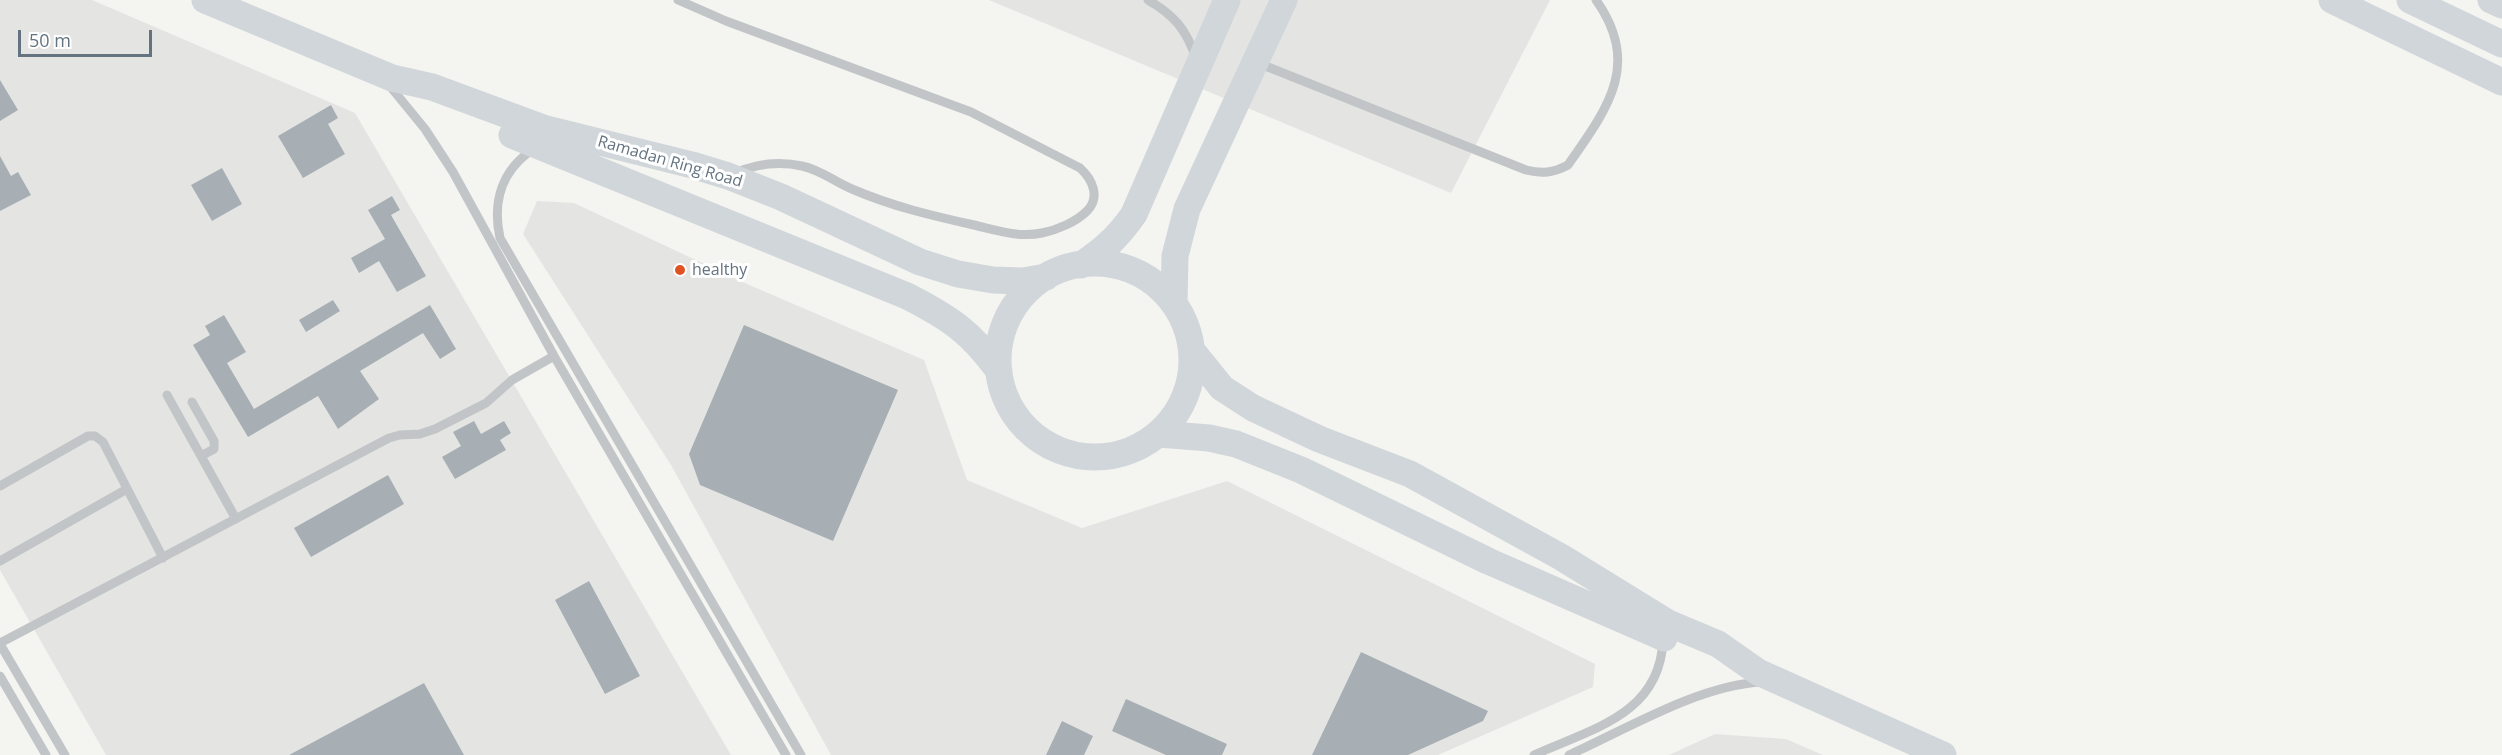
<!DOCTYPE html>
<html>
<head>
<meta charset="utf-8">
<style>
	body { margin:0 }
	#map { position:relative; width:2502px; height:755px; overflow:hidden; background:#f4f4f0; font-family:"Open Sans",sans-serif }
	canvas { display:block }
	.scale { position:absolute; left:18px; top:30px; width:134px; height:27px; box-sizing:border-box; border:3px solid #637380; border-top:0; padding-left:8px; font-size:18px; line-height:21px; white-space:nowrap; color:#637380; -webkit-text-stroke:4px #fff; paint-order:stroke }
</style>
</head>
<body>
<div id="map">
<canvas width="2502" height="755"></canvas>
<div class="scale">50 m</div>
</div>
<script>
const context = document.querySelector('canvas').getContext('2d');
context.lineJoin = 'round';
function paint(path, color) {
  context.fillStyle = color;
  context.fill(path, 'evenodd');
}
function stroke(path, color, width, dash) {
  context.strokeStyle = color;
  context.lineWidth = width;
  context.lineCap = dash ? 'butt' : 'round';
  context.setLineDash(dash || []);
  context.stroke(path);
}
function drawText(font, color, halo, rows, align = 'center') {
  context.font = font + ' "Open Sans",sans-serif';
  context.lineWidth = 6;
  context.setLineDash([]);
  context.textBaseline = 'middle';
  context.strokeStyle = halo;
  context.fillStyle = color;
  for (const [text, x, y, turn = 0] of rows) {
    context.save();
    context.translate(x, y);
    context.rotate((+turn || 0) * Math.PI / 180);
    context.textAlign = isNaN(turn) ? turn : align;
    if (halo) context.strokeText(text, 0, 0);
    context.fillText(text, 0, 0);
    context.restore();
  }
}
const built = new Path2D(`
	M0 0H92L355 113 731 755H106L0 570Z
	M989 0H1550L1451 193Z
	M537 201 574 203 747 284 924 360 967 480 1082 528 1227 481 1595 664 1593 687 1438 755H831L671 465 523 234Z
	M1715 734 1786 739 1823 755H1669Z`);
const building = new Path2D(`
	M0 80 18 110 0 121Z
	M331 105 338 118 328 124 345 154 303 178 278 136Z
	M0 156 11 176 18 172 31 195 0 211Z
	M222 168 242 204 212 221 191 185Z
	M392 196 400 210 391 215 426 276 397 292 379 261 359 273 351 258 385 239 368 210Z
	M333 300 340 311 306 332 299 320Z
	M430 305 456 349 440 359 423 333 360 371 379 399 338 429 318 396 248 437 193 345 210 335 205 326 224 315 246 352 227 363 254 409Z
	M744 325 898 390 833 541 700 485 689 454Z
	M474 421 481 434 504 421 511 433 500 440 506 450 455 479 442 457 461 446 453 432Z
	M388 475 404 504 311 557 294 528Z
	M589 581 640 676 605 694 555 600Z
	M1361 652 1488 711 1483 721 1408 755H1312Z
	M424 683 464 755H289Z
	M1126 699 1227 744 1222 755H1166L1112 731Z
	M1062 721 1093 736 1084 755H1046Z`);
const lane = new Path2D(`
	M678 0 726 21 971 112 1080 168C1092 179 1101 197 1087 211 1076 222 1057 230 1042 233 1019 238 996 230 974 225 933 216 891 206 852 189 835 182 821 170 802 166 780 161 756 164 735 173
	M1148 0C1174 15 1186 29 1196 58
	M1258 63 1526 170C1542 174 1553 173 1568 165 1607 109 1642 65 1596 0
	M389 85 425 129 453 172 554 356 786 755
	M535 148C502 169 492 201 500 238L801 755
	M167 395 236 519
	M192 402 214 441V449L201 456
	M0 486 88 436H95L103 442 163 558
	M0 561 127 489
	M0 643 389 438 400 435 420 434 435 429 486 403 512 380 554 356
	M0 644 65 755
	M0 676 46 755
	M1534 755C1591 729 1660 715 1663 640
	M1569 755C1627 729 1699 685 1762 682`);
const secondary = new Path2D(`
	M205 0 392 78 432 87 543 128 692 165 728 176 781 197 920 262 958 274 993 280 1023 281 1046 277
	M2332 0 2502 82
	M2410 0 2502 44
	M2491 0 2502 5
	M512 135 907 296C950 318 971 332 999 371
	M998 360a97 97 0 1 1 194 0a97 97 0 1 1-194 0Z
	M1081 265C1104 250 1119 236 1134 214L1227 0
	M1174 303 1175 256 1187 209 1284 0
	M1193 352 1222 388 1253 408 1319 439 1410 474 1561 557 1668 623 1718 644 1758 672 1943 755
	M1159 434 1209 438 1236 444 1301 470 1488 561 1664 638`);
const markers = [
	[680,270,6,"#e05224"]
];
const streetNames = [
	["Ramadan Ring Road",670,162,16]
];
const poiNames = [
	["healthy",692,270]
];
paint(built, '#e4e5e3');
paint(building, '#a7afb4');
stroke(lane, '#c1c5c8', 9);
stroke(secondary, '#d1d6da', 27);
for (const [x, y, r, color] of markers) {
  const dot = new Path2D();
  dot.arc(x, y, r, 0, 2 * Math.PI);
  context.fillStyle = color;
  context.fill(dot);
  stroke(dot, '#fff', 2);
}
drawText('16px', '#637380', '#fff', streetNames);
drawText('16px', '#637380', '#fff', poiNames, 'left');
</script>
</body>
</html>
